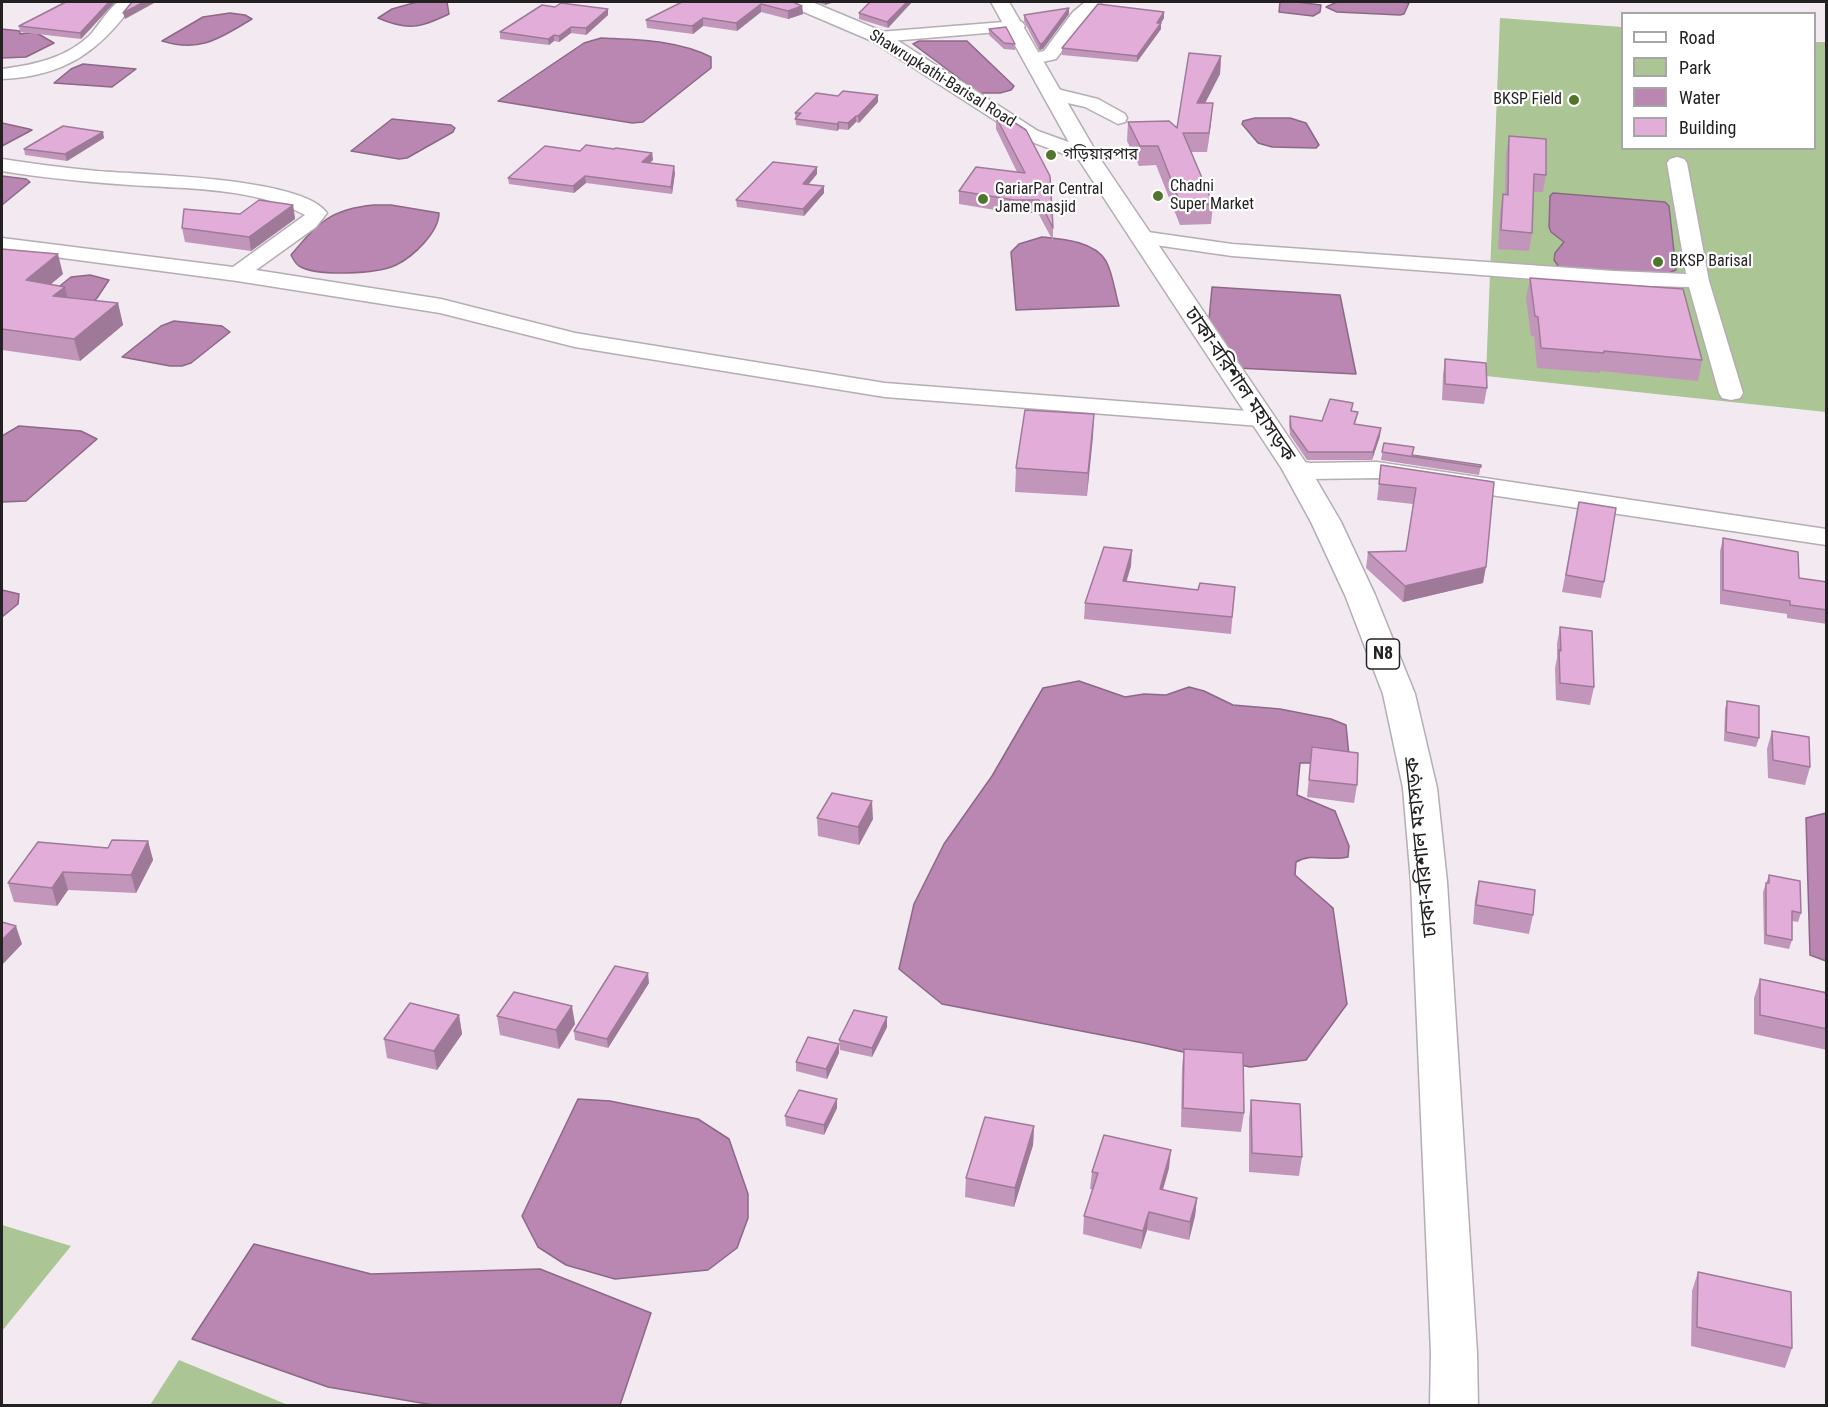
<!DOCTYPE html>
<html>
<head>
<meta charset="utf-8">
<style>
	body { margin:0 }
	#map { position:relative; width:1828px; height:1407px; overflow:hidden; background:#f2e9f1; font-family:"Roboto Condensed",sans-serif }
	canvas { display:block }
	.frame { position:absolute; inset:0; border:3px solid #242123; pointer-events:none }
	.legend { position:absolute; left:1621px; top:12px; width:195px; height:138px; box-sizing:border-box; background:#fff; border:2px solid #a7a6a7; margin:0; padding:8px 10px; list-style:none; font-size:18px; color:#242123 }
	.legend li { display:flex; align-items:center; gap:12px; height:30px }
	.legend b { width:30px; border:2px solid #a7a6a7 }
</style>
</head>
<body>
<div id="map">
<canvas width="1828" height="1407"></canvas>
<div class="frame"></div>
<ul class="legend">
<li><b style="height:8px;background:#fff"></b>Road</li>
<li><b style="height:16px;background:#abc594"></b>Park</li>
<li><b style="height:16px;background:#b987b1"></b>Water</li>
<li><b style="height:16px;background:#e2aed9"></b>Building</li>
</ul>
</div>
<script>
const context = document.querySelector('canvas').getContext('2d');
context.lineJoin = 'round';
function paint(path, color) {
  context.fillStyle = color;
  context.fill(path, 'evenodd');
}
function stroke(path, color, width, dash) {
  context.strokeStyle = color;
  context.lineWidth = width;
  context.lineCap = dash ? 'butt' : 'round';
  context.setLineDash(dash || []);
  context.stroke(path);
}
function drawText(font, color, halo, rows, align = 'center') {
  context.font = font + ' "Roboto Condensed","Noto Sans Bengali",sans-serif';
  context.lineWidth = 4.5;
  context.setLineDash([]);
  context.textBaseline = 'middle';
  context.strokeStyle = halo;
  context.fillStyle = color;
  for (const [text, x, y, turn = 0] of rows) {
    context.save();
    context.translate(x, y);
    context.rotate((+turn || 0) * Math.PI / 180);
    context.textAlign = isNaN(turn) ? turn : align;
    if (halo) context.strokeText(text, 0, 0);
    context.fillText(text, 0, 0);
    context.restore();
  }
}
const green = new Path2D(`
	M1500 18 1622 27V148H1814L1815 42H1826V412L1486 376Z
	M2 1225 71 1246 2 1331Z
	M179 1360 288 1405H150Z`);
const water = new Path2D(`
	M417 2H447L449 14C420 28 408 31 378 18L392 9Z
	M1280 2H1297L1321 5 1320 12 1313 16 1279 12Z
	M1337 2H1402L1409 3 1404 14 1400 15 1337 12 1326 7Z
	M230 13 245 15 252 19C220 38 201 53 162 41L203 17Z
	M2 29 20 31V34L35 32 54 43 26 57 2 58Z
	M601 38C638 40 678 40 711 57V68L643 122 632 123 498 101 584 43Z
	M919 41H967L1014 86 1011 90 1000 93H979L913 44Z
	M83 64 136 69 112 87 54 83 71 69Z
	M1255 118H1290L1306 123 1319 145 1316 148 1272 147 1258 143 1242 124 1243 121Z
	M392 119 451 125 455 128 453 132 407 158 399 159 351 151Z
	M2 123 29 129 32 130 2 146Z
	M2 176 26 179 30 182 2 205Z
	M1553 193 1665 202 1669 206 1676 270 1663 275 1559 267 1554 260 1555 253 1564 242 1551 232 1549 227 1550 196Z
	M374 205H391L439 213C439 232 413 257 396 265 377 274 318 277 299 266 296 264 293 259 291 255 318 223 330 209 374 205Z
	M1042 237C1062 239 1094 241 1106 261 1113 274 1115 293 1119 306L1016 310 1011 252 1019 244Z
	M90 275 109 280 97 298 90 305 41 301 71 277Z
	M1212 287 1340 295 1356 374 1237 368 1207 342Z
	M174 321 222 326 230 332 191 363 182 366H170L122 357 161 326Z
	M19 426 81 431 97 439 26 501 2 502V436Z
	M2 590 19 594 18 604 2 617Z
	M1079 681 1125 697 1144 694 1166 695 1189 687 1204 691 1233 705 1280 709 1331 719 1346 725 1349 756 1345 763H1300L1297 795 1335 811 1349 846 1348 857C1328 862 1313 852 1296 862L1295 875 1333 908 1347 1004 1306 1060 1250 1067 1143 1043 942 1004 899 969 914 904 944 844 992 776 1043 688Z
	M1826 813V961L1810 955 1806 818Z
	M578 1099 610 1101 698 1119 729 1139 748 1194V1218L737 1248 708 1270 615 1279 566 1265 538 1247 522 1216Z
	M254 1244 371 1274 540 1269 651 1313 620 1405H433L328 1387 192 1339Z`);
const minor = new Path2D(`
	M118 2H135C99 52 65 76 2 79V69C34 65 67 58 91 34 100 23 107 11 118 2Z
	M1085 2H1102L1085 20 1056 59 1033 64 1027 63 1024 59 1027 55 1044 51 1073 12Z
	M1016 21 1022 22 1025 26 1022 30 879 42 873 41 870 37 873 33 879 32Z
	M1053 88 1098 99 1125 114 1127 118 1125 122 1118 124 1085 107 1046 98 1044 94 1046 90Z
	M1677 157 1684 159 1687 163 1709 281 1743 393 1740 398 1731 400 1722 398 1719 393 1689 287 1613 285 1232 256 1141 243 1134 241 1130 237 1134 233 1141 231 1232 244 1613 271 1686 274 1667 163 1670 159Z
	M2 159C34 164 65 168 97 171 142 175 303 177 327 213L316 227 256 270 441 299 575 333 885 383 1260 412 1269 414 1272 419 1269 424 1260 426 885 397 575 347 440 313 237 281 2 250V238L233 267 305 215C253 187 187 189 130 185 87 182 44 178 2 171Z
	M1296 461 1311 463 1377 462 1826 529V545L1377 478 1311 479 1287 474 1283 469 1287 464Z`);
const major = new Path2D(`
	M788 2H812L886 33 1038 131 1096 152 1099 157 1096 162 1088 163 1024 139 872 41 790 6Z`);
const highway = new Path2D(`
	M991 2H1009L1099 157 1310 469 1341 522 1375 595 1415 694 1437 788 1447 882 1477 1353 1478 1406H1430L1431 1353 1411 882 1403 788 1383 694 1345 595 1311 522 1282 469 1077 157Z`);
const wall = new Path2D(`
	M49 2H115L81 39 20 32 19 26 62 3H49Z
	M682 2H793L802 6 803 14 788 19 761 12 737 31 703 26 693 34 647 28 646 20Z
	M816 2H834L825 5Z
	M912 2 888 28 859 19V13Z
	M555 7 608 9V15L586 35 571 33 559 42 554 41 549 45 500 39V32Z
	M1069 8V14L1043 49 1039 50 1024 21V15Z
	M1164 12V18L1161 23V29L1137 62 1062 55V48Z
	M989 29 1015 44V50L1004 49 989 35Z
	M1221 56 1220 74 1205 103 1211 122 1207 152H1191L1213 204 1211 224 1180 225 1156 165 1139 166 1127 141 1128 122 1177 128Z
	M878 95V102L859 123 856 122 848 130 839 129 837 131 796 125 795 113 838 96Z
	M996 117 1053 228V241L1038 213H1013L959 204V191L1017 172 996 129Z
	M1509 136 1546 175 1543 192H1533L1532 233 1529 251 1498 249 1500 212 1503 194H1505L1506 153Z
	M104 138 67 161 25 155 24 149Z
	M614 149 652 153 653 160 649 163 675 173 672 194 586 183 574 193 509 184 508 178 580 151Z
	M817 174 809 184 824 193 804 216 737 207 736 200Z
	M293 205 295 219 251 251 185 242 182 228 240 214Z
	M2 249 63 274 51 284 68 298 118 303 123 325 80 361 2 350Z
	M1530 278 1702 360 1698 381 1600 371V373L1537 368 1534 336H1531L1526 298Z
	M1445 359 1487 388 1484 404 1442 400 1443 375Z
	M1352 411 1358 412 1355 424 1380 436 1372 460H1307L1290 435 1289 424 1290 416 1322 421Z
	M1094 414 1087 496 1015 492 1016 468Z
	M1384 443 1413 455 1481 465 1479 475 1381 460Z
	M1381 465 1494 482 1483 583 1403 602 1366 568 1368 552 1406 551 1413 504 1377 500Z
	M1576 518 1604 582 1601 598 1562 592Z
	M1723 538 1799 578 1827 582V624L1787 618V614L1720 604V551Z
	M1131 566 1126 581 1198 590 1235 587 1231 634 1084 619 1085 603Z
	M1560 627 1594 687 1590 705 1556 700 1555 668 1557 658V644Z
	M1727 701 1759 738 1756 747 1724 741 1725 709Z
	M1772 731 1810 767 1805 785 1768 778 1767 749Z
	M1312 747 1357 785 1354 803 1307 797Z
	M817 818 873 819 859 845 818 836Z
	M148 841 153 860 136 893 68 890 57 906 14 902 8 883 108 848Z
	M1769 875 1801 913 1798 922 1792 921V940L1789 949 1764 944 1763 892Z
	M1479 881 1533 915 1529 934 1473 924 1475 899Z
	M1760 979 1826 992 1827 986V1050L1754 1034V998Z
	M649 983 608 1048 575 1040 574 1031Z
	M459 1015 462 1034 437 1070 387 1058 384 1039Z
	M497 1016 575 1024 559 1049 500 1035Z
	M887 1017V1027L872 1057 840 1050 839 1040Z
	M1184 1049 1244 1113 1241 1132 1181 1127 1182 1067Z
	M839 1053 827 1079 796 1071V1062Z
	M1251 1100 1302 1157 1299 1176 1249 1172V1119Z
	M837 1108 824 1135 786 1126 785 1116Z
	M1034 1126 1033 1145 1014 1207 965 1197 966 1178Z
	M1169 1168 1163 1190 1197 1198 1195 1216 1189 1240 1147 1230 1141 1249 1083 1234 1084 1216 1093 1190 1090 1189 1092 1172Z
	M1698 1272 1792 1348 1785 1368 1691 1346 1692 1291Z`);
const shadedWall = new Path2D(`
	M109 2H115L81 39 80 33Z
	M144 2H156L125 19 123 13Z
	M825 2H834L825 5Z
	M907 2H912L888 28 887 22Z
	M761 4V12L737 31 736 23Z
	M802 6 803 14 788 19V11Z
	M1069 8V14L1043 49 1039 50 1040 44Z
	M608 9V15L586 35V28Z
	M1164 12V18L1158 28 1161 23V29L1137 62V56Z
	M703 18V26L693 34 692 26Z
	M571 27V33L559 42V36Z
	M554 35V41L549 45 548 39Z
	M1221 56 1220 74 1196 121 1197 103Z
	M878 95V102L859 123 858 116Z
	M1213 103 1211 122 1207 152 1209 133Z
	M856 116V122L848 130V123Z
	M839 122V129L837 131V124Z
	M103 132 104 138 67 161 65 154Z
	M652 153 653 160 643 169 642 162Z
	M674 166 675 173 672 194 671 187Z
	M817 167V174L803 191V184Z
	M585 176 586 183 574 193 573 186Z
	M824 186V193L804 216 803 209Z
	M293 205 295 219 251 251 249 237Z
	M58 254 63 274 31 301 26 280Z
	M65 287 70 308 53 296Z
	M118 303 123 325 80 361 74 339Z
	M1094 414 1093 437 1087 496 1088 473Z
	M1381 428 1380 436 1372 460 1373 452Z
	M1132 550 1131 566 1122 597 1123 581Z
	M1486 567 1483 583 1403 602 1405 586Z
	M872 801 873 819 859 845 858 827Z
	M148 841 153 860 136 893 131 875Z
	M63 872 68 890 57 906 52 888Z
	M16 926 22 944 2 965V940Z
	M648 973 649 983 608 1048 607 1039Z
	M572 1006 575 1024 559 1049 556 1030Z
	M459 1015 462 1034 437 1070 434 1051Z
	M887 1017V1027L872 1057V1048Z
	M839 1044V1053L827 1079 826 1069Z
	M837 1099V1108L824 1135V1125Z
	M1034 1126 1033 1145 1014 1207 1015 1188Z
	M1171 1150 1169 1168 1158 1206 1160 1189Z
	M1197 1198 1195 1216 1189 1240 1190 1222Z
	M1149 1212 1147 1230 1141 1249 1143 1231Z`);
const building = new Path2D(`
	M66 2H109L80 33 19 26Z
	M132 2H144L123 13Z
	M682 2H793L802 6 788 11 761 4 736 23 703 18 692 26 646 20Z
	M870 2H907L887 22 859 13Z
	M561 3 608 9 586 28 571 27 559 36 554 35 548 39 500 32 542 5 555 7Z
	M1098 4 1164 12 1157 23H1161L1137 56 1062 48Z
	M1069 8 1043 43 1040 44 1024 15Z
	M1006 27 1015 44 1004 43 989 29Z
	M1189 53 1221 56 1197 103H1213L1209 133H1183L1213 204 1181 205 1158 146H1140L1128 122 1169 121 1177 128Z
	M843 91 878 95 858 116H856L848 123 839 122 837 124 795 119 801 113H795L816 93 838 96Z
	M1001 114 1026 130 1050 176 1053 228 1039 200H1014L959 191 976 167 1025 173 996 117Z
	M63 126 103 132 65 154 24 149Z
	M1509 136 1546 139V175L1534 174 1532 233 1501 230 1503 194 1508 195Z
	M586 145 614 149 616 148 652 153 642 162 674 166 671 187 585 176 573 186 508 178 545 146 580 151Z
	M773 162 817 167 803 184 824 186 803 209 736 200Z
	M259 200 293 205 249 237 182 228 184 209 240 214Z
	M2 249 58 254 26 280 65 287 53 296 118 303 74 339 2 329Z
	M1530 278 1683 289 1702 360 1604 351V353L1541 348 1538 317 1535 316Z
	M1445 359 1486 363 1487 388 1445 384Z
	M1330 399 1353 403 1351 411 1358 412 1354 424 1381 428 1373 452H1308L1291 428 1290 416 1322 421Z
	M1025 410 1094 414 1088 473 1016 468Z
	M1384 443 1414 447 1412 455 1481 465V467L1382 452Z
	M1381 465 1494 482 1486 567 1405 586 1368 552 1406 551 1416 488 1379 484Z
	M1579 502 1616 508 1604 582 1566 575Z
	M1723 538 1798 552 1799 578 1827 582V610L1790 605V601L1723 590Z
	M1104 547 1132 550 1123 581 1198 590 1200 583 1235 587 1232 617 1085 603Z
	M1560 627 1592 631 1594 687 1560 683 1559 650 1561 651Z
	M1727 701 1759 706V738L1726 732Z
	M1772 731 1809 737 1810 767 1773 760Z
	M1312 747 1358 753 1357 785 1309 780Z
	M832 793 872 801 858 827 817 818Z
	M112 840 148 841 131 875 63 872 52 888 8 883 38 842 108 848Z
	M1769 875 1800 881 1801 913 1792 911V940L1766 935V883H1769Z
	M1479 881 1535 890 1533 915 1476 905Z
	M2 922 16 926 2 940Z
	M615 966 648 973 607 1039 574 1031Z
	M1760 979 1827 993V1029L1760 1015Z
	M514 992 572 1006 556 1030 497 1016Z
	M410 1003 459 1015 434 1051 384 1039Z
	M854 1010 887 1017 872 1048 839 1040Z
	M808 1037 839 1044 826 1069 796 1062Z
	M1184 1049 1243 1053 1244 1113 1183 1108Z
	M799 1090 837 1099 824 1125 785 1116Z
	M1251 1100 1300 1104 1302 1157 1252 1153Z
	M985 1117 1034 1126 1015 1188 966 1178Z
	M1104 1135 1171 1150 1160 1189 1197 1198 1190 1222 1149 1212 1143 1231 1084 1216 1098 1173 1092 1172Z
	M1698 1272 1791 1292 1792 1348 1697 1327Z`);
const markers = [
	[1574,100,6,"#52752d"],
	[1051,155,6,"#52752d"],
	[1158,196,6,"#52752d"],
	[983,199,6,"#52752d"],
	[1658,262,6,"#52752d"]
];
const farStreetnames = [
	["Shawrupkathi-Barisal Road",942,79,32]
];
const farPoinames = [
	["BKSP Field",1562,100,"right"],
	["গড়িয়ারপার",1063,155],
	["Chadni",1170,187],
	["Super Market",1170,205],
	["GariarPar Central",995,190],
	["Jame masjid",995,208],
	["BKSP Barisal",1670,262]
];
const shields = [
	[1383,654,33]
];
const shieldNames = [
	["N8",1383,654]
];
const streetNames = [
	["ঢাকা-বরিশাল মহাসড়ক",1239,385,56],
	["ঢাকা-বরিশাল মহাসড়ক",1422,847,-96]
];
paint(green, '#abc594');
paint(water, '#b987b1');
stroke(water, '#8c6886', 1.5);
stroke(minor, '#b5adb4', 3);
stroke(major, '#b5adb4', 3);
stroke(highway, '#b5adb4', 3);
paint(minor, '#fff');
paint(major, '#fff');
paint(highway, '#fff');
paint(wall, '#c296bb');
paint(shadedWall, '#9e7a98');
paint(building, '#e2aed9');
stroke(building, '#9e7a98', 1.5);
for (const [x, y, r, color] of markers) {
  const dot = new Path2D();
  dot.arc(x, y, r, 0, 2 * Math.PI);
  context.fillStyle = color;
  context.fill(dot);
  stroke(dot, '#fff', 2);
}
drawText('16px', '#242123', '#fff', farStreetnames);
drawText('16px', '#242123', '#fff', farPoinames, 'left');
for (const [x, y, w] of shields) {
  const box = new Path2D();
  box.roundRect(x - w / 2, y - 15, w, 30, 4.5);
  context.fillStyle = '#fff';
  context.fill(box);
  stroke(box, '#242123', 1.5);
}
drawText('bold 18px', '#242123', null, shieldNames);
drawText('20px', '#242123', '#fff', streetNames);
</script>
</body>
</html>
